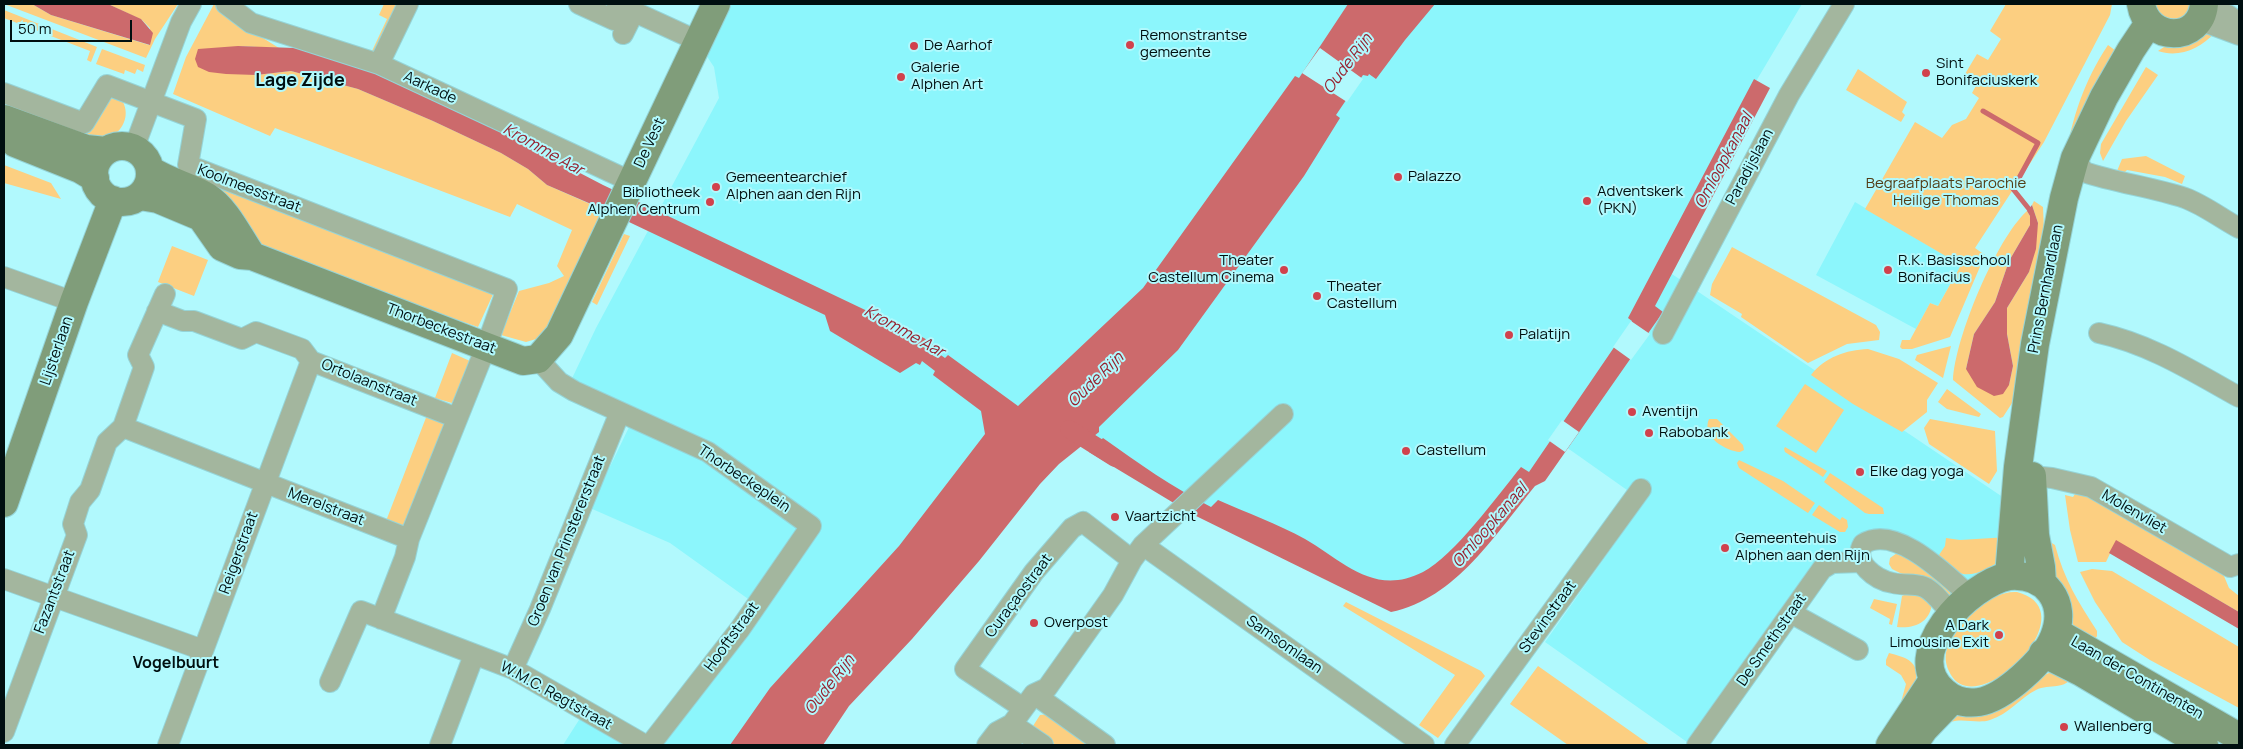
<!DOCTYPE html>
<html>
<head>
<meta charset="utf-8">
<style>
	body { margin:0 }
	#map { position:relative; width:2243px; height:749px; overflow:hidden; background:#b1f9fd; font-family:Manrope,sans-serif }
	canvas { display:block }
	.frame { position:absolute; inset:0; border:5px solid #000f10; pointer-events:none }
	.scale { position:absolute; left:10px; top:20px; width:122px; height:22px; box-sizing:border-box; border:2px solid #000f10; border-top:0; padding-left:6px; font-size:15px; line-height:18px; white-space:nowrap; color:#000f10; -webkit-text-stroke:4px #b1f9fd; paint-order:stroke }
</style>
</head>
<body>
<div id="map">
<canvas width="2243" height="749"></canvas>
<div class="frame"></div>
<div class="scale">50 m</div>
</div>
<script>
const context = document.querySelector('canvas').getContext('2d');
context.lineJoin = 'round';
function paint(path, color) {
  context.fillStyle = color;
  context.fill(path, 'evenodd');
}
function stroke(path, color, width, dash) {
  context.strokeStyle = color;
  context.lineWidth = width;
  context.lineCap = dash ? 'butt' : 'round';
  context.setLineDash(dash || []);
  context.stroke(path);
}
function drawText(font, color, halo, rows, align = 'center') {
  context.font = font + ' Manrope,sans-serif';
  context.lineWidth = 4;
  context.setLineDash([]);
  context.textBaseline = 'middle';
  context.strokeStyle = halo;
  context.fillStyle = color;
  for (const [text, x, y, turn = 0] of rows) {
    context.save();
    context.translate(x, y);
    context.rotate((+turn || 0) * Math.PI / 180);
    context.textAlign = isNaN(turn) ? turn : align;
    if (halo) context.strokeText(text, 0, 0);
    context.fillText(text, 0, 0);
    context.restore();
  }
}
const built = new Path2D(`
	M720 4H1802L1755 83 1660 266 2016 506 2006 558 1965 587 1903 544 1864 547 1812 570 1687 742 1545 642 1644 502 1559 442 1452 563 1379 592 1190 501 1028 399 749 745H563L586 709 642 742 751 601 670 543 590 508 632 421 566 391 596 328 719 98 714 67 704 52Z
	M1855 202 1961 265 1938 306 1930 303 1916 329 1816 275Z`);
const green = new Path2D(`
	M4 4H32L51 15 149 45 150 28 142 20 108 4H178L155 39 146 58Z
	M214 4 237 22 279 48 238 46 256 75 291 71 358 89 433 121 501 153 528 169 547 185 606 211 546 336 526 342 501 335 519 291 549 283 564 276 557 266 572 230 517 204 510 217 275 128 270 136 173 94 186 57Z
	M384 4H401L377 54 372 51 387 19 379 15Z
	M2006 4H2112L2110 15 2044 142 1975 248 1985 255 1950 337 1912 349H1902L1900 347 1902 340H1910L1930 303 1938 306 1961 265 1865 209 1915 122 1942 138 1952 125 1966 119 1979 98 1972 93 1978 82 1965 74 1977 54 1988 60 2001 39 1990 31Z
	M2155 4H2192C2185 24 2161 26 2155 4Z
	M4 10 97 47 91 62 87 60 90 51 4 18Z
	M2203 33H2214C2201 49 2178 58 2158 51L2170 43Z
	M2108 45 2120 54 2065 160C2072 118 2084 81 2108 45Z
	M102 49 145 65 143 72 137 69 135 74 125 70 124 74 96 64Z
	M2146 67 2158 75 2126 121 2103 161 2100 153 2101 144Z
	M1858 69 1907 102 1902 112 1905 115 1901 122 1846 90Z
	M113 98 123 102C130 116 123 131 108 139H84L89 127 109 100Z
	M2146 156 2185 176 2182 184 2165 177 2127 170 2125 172 2117 171 2122 159Z
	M4 165 51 183 61 199 4 183Z
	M214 180 495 290 478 327 377 292 255 244 242 229Z
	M2034 201 2043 207 2044 231 2014 400 2003 417 2000 418 1953 380C1955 338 1996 239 2027 211L2030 216V225L2009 261 1995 302 1974 334 1966 369 2009 385 2013 366 2007 334V308L2029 272 2038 223 2032 205Z
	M624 234 630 236 597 305 592 302Z
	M172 246 208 260 194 296 158 282Z
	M1732 247 1876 325 1880 332 1879 340 1847 344 1808 363 1741 317 1742 314 1710 295 1712 284Z
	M1951 346 1943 378 1915 360 1917 355Z
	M1868 349 1899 359 1938 383 1927 400V412L1902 432 1853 404 1811 375C1825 357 1846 350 1868 349Z
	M452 353 470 361 452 403 435 398Z
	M1805 384 1844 410 1816 453 1776 426Z
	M1947 389 1981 414 1979 417 1947 409 1938 402Z
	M427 415 446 423 403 528 386 521Z
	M1709 419H1717L1743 445 1744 450 1740 452C1726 451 1701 437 1709 419Z
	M1930 419 1995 431 1997 471 1989 484 1929 444 1924 428Z
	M1785 447 1827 471 1823 477 1785 452 1784 449Z
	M1739 460 1783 481 1815 503 1808 513 1739 468 1737 463Z
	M1830 473 1883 508 1884 514H1869L1865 513 1824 482Z
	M2077 491 2221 569 2229 588 2239 596V612L2116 541 2106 562H2078L2070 530 2065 495 2073 497Z
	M1819 505 1840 520 1842 517 1847 520 1848 527 1845 532H1840L1812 515Z
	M2008 537 2002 559C1986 571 1966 582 1948 567 1943 563 1940 562 1939 555L1945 546 1946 538 1960 540Z
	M2047 540 2055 545C2064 579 2078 602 2097 631V636L2091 647 2076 631 2048 569Z
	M1897 553 1925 565 1952 593 1950 598 1892 569 1889 564 1890 558Z
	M2092 569 2112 571 2239 647V708L2150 660 2122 642 2095 602 2080 572Z
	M1913 591 1932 602C1931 622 1915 629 1897 627L1902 596Z
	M2017 592C2090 611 1979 722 1951 675 1945 665 1944 656 1948 645L1952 647 1955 642 1952 639C1964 618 1992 590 2017 592Z
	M1874 599 1897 604 1892 625 1889 624 1890 619 1870 608Z
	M1346 602 1481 671 1485 676 1438 738 1419 725 1455 675 1343 606Z
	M1889 653C1896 655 1906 657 1911 662 1924 673 1910 698 1905 709L1901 702 1906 684 1901 675 1886 665V660Z
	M1538 666 1650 745H1568L1510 704Z
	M2049 673 2074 675C2065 691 2050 683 2036 690 2020 698 2009 714 1990 720 1978 724 1963 718 1951 722 1947 723 1942 728 1938 730L1944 719 1958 716 1987 714 2036 679Z
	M1049 714 1094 745H1052L1034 732 1033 726 1040 715Z`);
const water = new Path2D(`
	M32 4H108L141 19 153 33 150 45 51 15Z
	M1348 4H1435L1405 40 1376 79 1369 74 1368 76 1363 75 1336 115 1340 118 1304 176 1178 350 1099 427V432L1059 464 1040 484 979 561 912 639 849 706 823 745H730L770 688 899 546 985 434 981 411 933 375 935 371 922 361 920 365 916 363 900 373 830 331 825 315 591 204 547 185 528 169 501 153 433 121 358 89 291 71 256 75 226 74 209 72 198 67 195 59 198 49 238 46 295 48 326 54 365 69 507 135 603 185 924 338 934 345 932 349 945 358 948 355 1018 406 1143 288 1295 76 1299 78Z
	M1754 79 1770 88 1655 306 1663 312 1545 481 1535 486C1496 533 1456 599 1391 612L1192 514 1089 452 1103 438C1138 463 1172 487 1211 507L1218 500C1247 513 1278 524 1305 539 1343 561 1374 597 1423 572 1454 556 1498 495 1521 467L1529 472 1632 321 1628 318Z
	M2032 205 2038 223 2036 249 2029 272 2007 308V334L2013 366 2009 385 2003 394 1994 396 1977 387 1966 369 1974 334 1995 302 2009 261 2030 225V216L2027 211Z
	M2116 540 2239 612V629L2109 553Z`);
const pier = new Path2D(`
	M1320 48 1363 79 1347 102 1302 73Z
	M1631 321 1650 334 1631 360 1613 347Z
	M1562 420 1579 432 1565 452 1548 440Z`);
const stream = new Path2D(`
	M1983 111 2038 143 2013 189 2029 209`);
const canal = new Path2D(`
	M1069 429 1115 458`);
const street = new Path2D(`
	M226 4 251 23 379 64 632 182
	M579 4 614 20
	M617 4 698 41
	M2204 8 2228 15 2239 23
	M2199 20 2239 35
	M623 34 634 12
	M379 64 408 4
	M4 93 84 123 107 85 196 119 188 165 507 289 486 347 409 539 405 557 381 619
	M134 148 181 22 191 4
	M2075 158 2084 172C2117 183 2152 187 2185 198 2204 205 2222 219 2239 228
	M4 277 74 302
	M157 311 183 321H194L242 339 256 332 302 349 311 361 457 418
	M2099 333C2150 344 2194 372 2239 397
	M1663 334 1789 95 1844 4
	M538 359 559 382 574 391 708 452 811 526 740 629 650 745
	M123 427 409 539
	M2032 476 2052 478 2091 487 2230 567 2239 564
	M1143 545 1424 745
	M4 579 203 650
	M1791 613 1858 650
	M1952 614C1944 606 1934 591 1924 587 1913 583 1904 586 1893 583 1876 580 1852 563 1863 544 1896 523 1947 576 1970 596
	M513 669 540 609 620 412
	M330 682 361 611 513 669 645 745
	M1034 694 1105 745
	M1023 708 965 669 1034 572 1072 528 1083 522 1132 560
	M1012 724 1043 745
	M4 732 77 535 73 524 80 502 90 490 107 442 123 427 144 367 138 355 165 294
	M168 745 311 361
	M440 745 474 655
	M987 745 997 732 1012 724 1034 694 1047 688 1113 595 1132 560 1143 545 1283 414
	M1010 745 1012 741V724
	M1455 745 1641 489
	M1697 745 1822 569 1832 563 1861 562`);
const secondary = new Path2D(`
	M2141 4C2147 43 2201 43 2204 4
	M4 119 86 149 106 151
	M15 143 80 169 95 178
	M94 174a28 28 0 1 1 56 0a28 28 0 1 1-56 0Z
	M150 170C168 182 189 186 207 197 226 209 239 237 252 256
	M140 196 158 199 201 217 222 247 240 255 252 256 523 361 538 359 559 335 716 4
	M2032 476 2035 535 2041 567 2042 583
	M4 503 74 302 113 200
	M2009 576 2018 467 2035 344 2064 198 2075 158 2104 97 2131 50 2149 23
	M2009 576C2046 573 2068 602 2054 637 2045 660 2004 698 1979 702 1966 704 1954 701 1944 692 1899 654 1969 584 2009 576Z
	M2056 632 2239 737
	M2043 653 2081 672 2204 745
	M1890 745 1933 680
	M1913 745 1924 729 1953 699`);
const markers = [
	[1130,45,5,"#d1414c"],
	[914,46,5,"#d1414c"],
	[1926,73,5,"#d1414c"],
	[901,77,5,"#d1414c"],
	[1398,177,5,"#d1414c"],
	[716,187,5,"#d1414c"],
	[1587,201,5,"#d1414c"],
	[710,202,5,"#d1414c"],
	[1284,270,5,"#d1414c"],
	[1888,270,5,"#d1414c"],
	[1317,296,5,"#d1414c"],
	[1509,335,5,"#d1414c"],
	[1632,412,5,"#d1414c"],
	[1649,433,5,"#d1414c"],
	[1406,451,5,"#d1414c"],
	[1860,472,5,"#d1414c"],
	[1115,517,5,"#d1414c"],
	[1725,548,5,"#d1414c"],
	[1034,623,5,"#d1414c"],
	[1999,635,5,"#d1414c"],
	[2064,727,5,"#d1414c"]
];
const poiNames = [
	["Remonstrantse",1140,36],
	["gemeente",1140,53],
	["De Aarhof",924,46],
	["Sint",1936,64],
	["Bonifaciuskerk",1936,81],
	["Galerie",911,68],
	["Alphen Art",911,85],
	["Palazzo",1408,177],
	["Gemeentearchief",726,178],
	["Alphen aan den Rijn",726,195],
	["Adventskerk",1597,192],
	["(PKN)",1597,209],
	["Bibliotheek",700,193,"right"],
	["Alphen Centrum",700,210,"right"],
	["Theater",1274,261,"right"],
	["Castellum Cinema",1274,278,"right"],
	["R.K. Basisschool",1898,261],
	["Bonifacius",1898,278],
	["Theater",1327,287],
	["Castellum",1327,304],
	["Palatijn",1519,335],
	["Aventijn",1642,412],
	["Rabobank",1659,433],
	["Castellum",1416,451],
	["Elke dag yoga",1870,472],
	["Vaartzicht",1125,517],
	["Gemeentehuis",1735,539],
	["Alphen aan den Rijn",1735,556],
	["Overpost",1044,623],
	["A Dark",1989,626,"right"],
	["Limousine Exit",1989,643,"right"],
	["Wallenberg",2074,727]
];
const streetNames = [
	["Aarkade",430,88,25],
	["De Vest",650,143,-65],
	["Paradijslaan",1750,167,-62],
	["Koolmeesstraat",249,189,21],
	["Prins Bernhardlaan",2046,289,-79],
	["Thorbeckestraat",441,329,21],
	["Lijsterlaan",57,351,-71],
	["Ortolaanstraat",369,383,22],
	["Thorbeckeplein",744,479,34],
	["Merelstraat",326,507,21],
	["Molenvliet",2134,512,30],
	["Groen van Prinstererstraat",567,541,-68],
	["Reigerstraat",239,553,-70],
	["Fazantstraat",55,592,-69],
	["Curaçaostraat",1019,596,-53],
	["Stevinstraat",1548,617,-54],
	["Hooftstraat",732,637,-54],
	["De Smethstraat",1772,640,-55],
	["Samsomlaan",1284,645,35],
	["Laan der Continenten",2137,678,30],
	["W.M.C. Regtstraat",556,696,29]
];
const parkNames = [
	["Begraafplaats Parochie",1946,184],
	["Heilige Thomas",1946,201]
];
const waterNames = [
	["Oude Rijn",1348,64,-53],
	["Kromme Aar",543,150,29],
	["Omloopkanaal",1724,161,-62],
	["Kromme Aar",904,332,29],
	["Oude Rijn",1096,380,-44],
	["Omloopkanaal",1490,526,-49],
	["Oude Rijn",830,685,-52]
];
const neighbourhoodNames = [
	["Vogelbuurt",176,664]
];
const quarterNames = [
	["Lage Zijde",300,81]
];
paint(built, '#8cf6fc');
paint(green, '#fccf81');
paint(water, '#cc6a6c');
paint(pier, '#b1f9fd');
stroke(stream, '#cc6a6c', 5);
stroke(canal, '#cc6a6c', 18);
stroke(street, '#95d4d7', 22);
stroke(secondary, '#95d4d7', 30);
stroke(street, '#a3b69e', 20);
stroke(secondary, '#809d7a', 28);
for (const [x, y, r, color] of markers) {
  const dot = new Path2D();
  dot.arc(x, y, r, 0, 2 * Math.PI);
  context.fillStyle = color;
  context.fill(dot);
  stroke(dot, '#b1f9fd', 2);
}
drawText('15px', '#000f10', '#b1f9fd', poiNames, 'left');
drawText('15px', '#000f10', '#b1f9fd', streetNames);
drawText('15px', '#523d17', '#b1f9fd', parkNames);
drawText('italic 16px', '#97202e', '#b1f9fd', waterNames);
drawText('bold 16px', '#000f10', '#b1f9fd', neighbourhoodNames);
drawText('bold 18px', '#000f10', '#b1f9fd', quarterNames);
</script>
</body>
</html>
